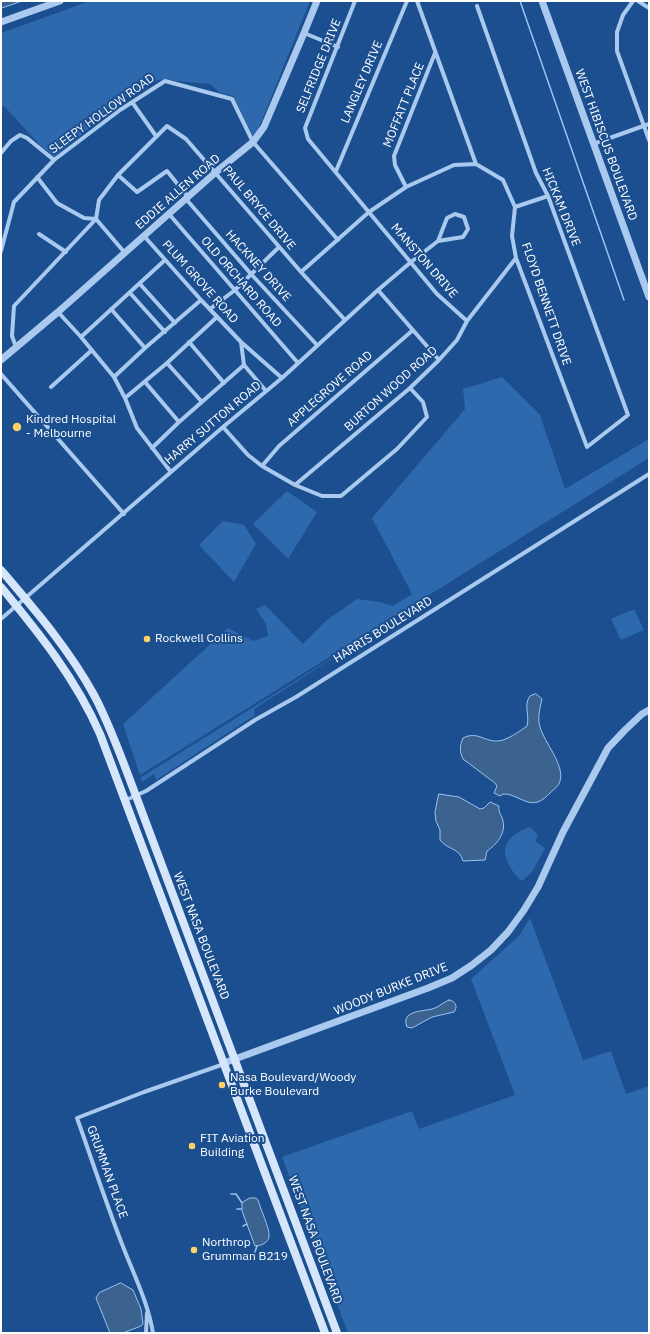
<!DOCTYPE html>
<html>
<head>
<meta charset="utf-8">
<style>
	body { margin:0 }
	#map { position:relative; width:650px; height:1334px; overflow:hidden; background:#1b4f8f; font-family:"IBM Plex Sans",sans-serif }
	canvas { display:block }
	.frame { position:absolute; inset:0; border:2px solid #fff; pointer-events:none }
</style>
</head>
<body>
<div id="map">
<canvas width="650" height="1334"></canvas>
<div class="frame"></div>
</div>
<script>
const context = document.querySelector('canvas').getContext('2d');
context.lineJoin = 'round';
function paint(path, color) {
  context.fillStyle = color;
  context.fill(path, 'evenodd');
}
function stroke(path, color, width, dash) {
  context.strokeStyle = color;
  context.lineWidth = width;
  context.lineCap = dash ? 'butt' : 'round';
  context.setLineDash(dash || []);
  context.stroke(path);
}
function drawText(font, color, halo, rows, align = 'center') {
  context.font = font + ' "IBM Plex Sans",sans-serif';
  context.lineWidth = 4;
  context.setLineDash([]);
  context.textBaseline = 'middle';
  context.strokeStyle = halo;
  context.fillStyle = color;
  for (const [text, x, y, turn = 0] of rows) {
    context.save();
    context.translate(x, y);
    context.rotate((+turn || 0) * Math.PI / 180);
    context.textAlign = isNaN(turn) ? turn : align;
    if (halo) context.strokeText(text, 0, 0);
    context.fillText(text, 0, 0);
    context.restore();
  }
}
const green = new Path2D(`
	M90 1H310L258 130 253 136 233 96 219 92 210 84 176 81 167 79 158 80 124 98 72 143 54 157 40 145 4 106 1 108V33Z
	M502 377 540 415 565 489 649 439V458L140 775 123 724 228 628 253 641 268 636 266 624 256 609 265 605 303 644 327 620 357 599 380 602 393 606 412 594 372 518 465 409 463 389Z
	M287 491 317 512 288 559 253 524Z
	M223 521 244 525 256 544 234 582 199 545Z
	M634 609 644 630 621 640 611 619Z
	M372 633 254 709 255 715 156 780 154 774 142 782 140 778Z
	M530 827 538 835 535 841 545 848 532 872 522 881C511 872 497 851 511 838 516 832 523 830 530 827Z
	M530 918 583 1060 611 1051 626 1094 649 1086V1333H348L282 1157 412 1111 419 1129 515 1095 471 979 519 936Z`);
const water = new Path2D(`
	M1 1H22L2 8H1Z
	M536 694 542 699C540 708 537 718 540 727 544 742 565 765 560 781 559 786 554 789 550 793 547 796 543 800 538 802 526 806 515 793 503 794L500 796 494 793 497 786 495 783 463 759C459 751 460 745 463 738 477 731 484 741 496 741 505 742 520 731 527 726 530 715 523 705 530 696Z
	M439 794 459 797 480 809 484 808 490 802 499 806C498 813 502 815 503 821 506 834 496 845 487 851L485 860 463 861C459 847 449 851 440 840V830L436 821 435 813Z
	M449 1000C456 1001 458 1007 454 1012L432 1017 412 1028 407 1027C400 1009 426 1012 435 1008 440 1006 444 1002 449 1000Z
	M250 1198H256L258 1200C260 1208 270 1229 269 1236 269 1243 260 1246 255 1246L242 1211V1203Z
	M121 1283 133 1290 141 1309 143 1324 141 1326 123 1333H110L96 1298 99 1293Z`);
const stream = new Path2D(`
	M520 1 624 300
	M231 1194H236L242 1203
	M237 1209H241
	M243 1226 247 1224
	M254 1253 255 1252 257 1246`);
const minor = new Path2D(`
	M355 1 305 128 308 139 437 294 467 321
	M417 1 476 164 503 180 515 207 512 236 516 258 587 447 628 415 548 196 536 173 477 6
	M633 1 623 15 617 32V51L649 140
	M638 1 649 8
	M304 33 338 47
	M132 102 156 136
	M593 144 649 124
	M1 153 11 141 20 135 27 138 54 160
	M336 171 407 1
	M118 175 137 192 167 171 188 197
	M37 177 57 203 84 218 96 219 125 253
	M406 187 395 165 394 156 435 53
	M186 199 251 274 317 345
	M515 207 548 196
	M169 214 298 363
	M39 234 66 252
	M144 236 201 300 241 342 282 378
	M1 251 14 202 54 160 120 110 165 81 232 99 253 142 338 240
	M301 272 369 212 406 187 454 165 476 164
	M140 284 175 323
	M378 290 439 360
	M130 293 165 332
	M111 309 145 348
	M210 309 235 290 279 247
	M58 312 81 337 114 377 125 398 137 428 171 472
	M81 337 165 260
	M189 342 224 383
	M241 342 244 365 266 391
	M16 347 12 336 14 306 96 219 99 200 118 175 167 126 186 139 301 272 345 320
	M167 363 202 402
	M1 374 124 514
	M114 377 145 348 201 300
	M145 382 179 422
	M51 387 92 350
	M125 398 167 363 217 317
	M223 427 248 455 262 466 295 485 322 496H341L397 449 427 417 423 402 410 388
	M152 448 179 422 244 365
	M262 466 279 446 413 330
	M295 485 410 388 439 360 457 340 467 321 516 258
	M1 619 223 427 282 378 378 290 411 262 438 241 463 237 468 229 464 217 455 214 447 218 438 241
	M126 800 146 791 255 720 296 697 649 474
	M146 1333 147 1313
	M153 1333C148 1302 133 1273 122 1244 106 1203 92 1160 77 1118L144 1092 224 1064`);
const tertiary = new Path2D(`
	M542 1 649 297
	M1 22 60 1
	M1 360 58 312 216 172 253 142 264 127 304 33 317 1
	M224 1063 428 988 452 978 472 965 491 950 508 932 524 910 538 887 563 832 608 748 625 730 642 714 649 710`);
const secondary = new Path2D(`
	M1 570C35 610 69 649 94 695 111 727 123 762 136 796L337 1333
	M1 587C39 633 76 679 100 734L325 1333`);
const markers = [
	[17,427,5,"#ffd166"],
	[147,639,4,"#ffd166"],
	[222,1085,4,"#ffd166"],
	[192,1146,4,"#ffd166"],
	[194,1250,4,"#ffd166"]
];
const streetNames = [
	["SELFRIDGE DRIVE",319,66,-68],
	["LANGLEY DRIVE",362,82,-67],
	["MOFFATT PLACE",404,105,-68],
	["SLEEPY HOLLOW ROAD",102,114,-36],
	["WEST HIBISCUS BOULEVARD",606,145,70],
	["EDDIE ALLEN ROAD",178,192,-41],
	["HICKAM DRIVE",561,207,68],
	["PAUL BRYCE DRIVE",259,208,50],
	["MANSTON DRIVE",424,261,49],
	["HACKNEY DRIVE",258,266,48],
	["PLUM GROVE ROAD",200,282,48],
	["OLD ORCHARD ROAD",241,282,49],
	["FLOYD BENNETT DRIVE",546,304,71],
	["APPLEGROVE ROAD",330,389,-41],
	["BURTON WOOD ROAD",391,389,-42],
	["HARRY SUTTON ROAD",213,423,-40],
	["HARRIS BOULEVARD",383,630,-32],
	["WEST NASA BOULEVARD",201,936,69],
	["WOODY BURKE DRIVE",391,989,-22],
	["GRUMMAN PLACE",107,1172,70],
	["WEST NASA BOULEVARD",315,1240,70]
];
const poiNames = [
	["Kindred Hospital",26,420],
	["- Melbourne",26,434],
	["Rockwell Collins",155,639],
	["Nasa Boulevard/Woody",230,1078],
	["Burke Boulevard",230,1092],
	["FIT Aviation",200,1139],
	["Building",200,1153],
	["Northrop",202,1243],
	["Grumman B219",202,1257]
];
paint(green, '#2e69ad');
paint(water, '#3c6290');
stroke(water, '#9cc4f0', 1);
stroke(stream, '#9cc4f0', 1.5);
stroke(minor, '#a9c9ee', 4);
stroke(tertiary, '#a9c9ee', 7);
stroke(secondary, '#d6e6fa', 8);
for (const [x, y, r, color] of markers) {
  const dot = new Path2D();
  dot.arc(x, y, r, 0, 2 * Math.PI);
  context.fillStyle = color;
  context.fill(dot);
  stroke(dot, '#1b4f8f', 1.5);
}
drawText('12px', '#fff', '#1b4f8f', streetNames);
drawText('12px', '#fff', '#1b4f8f', poiNames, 'left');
</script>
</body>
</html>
